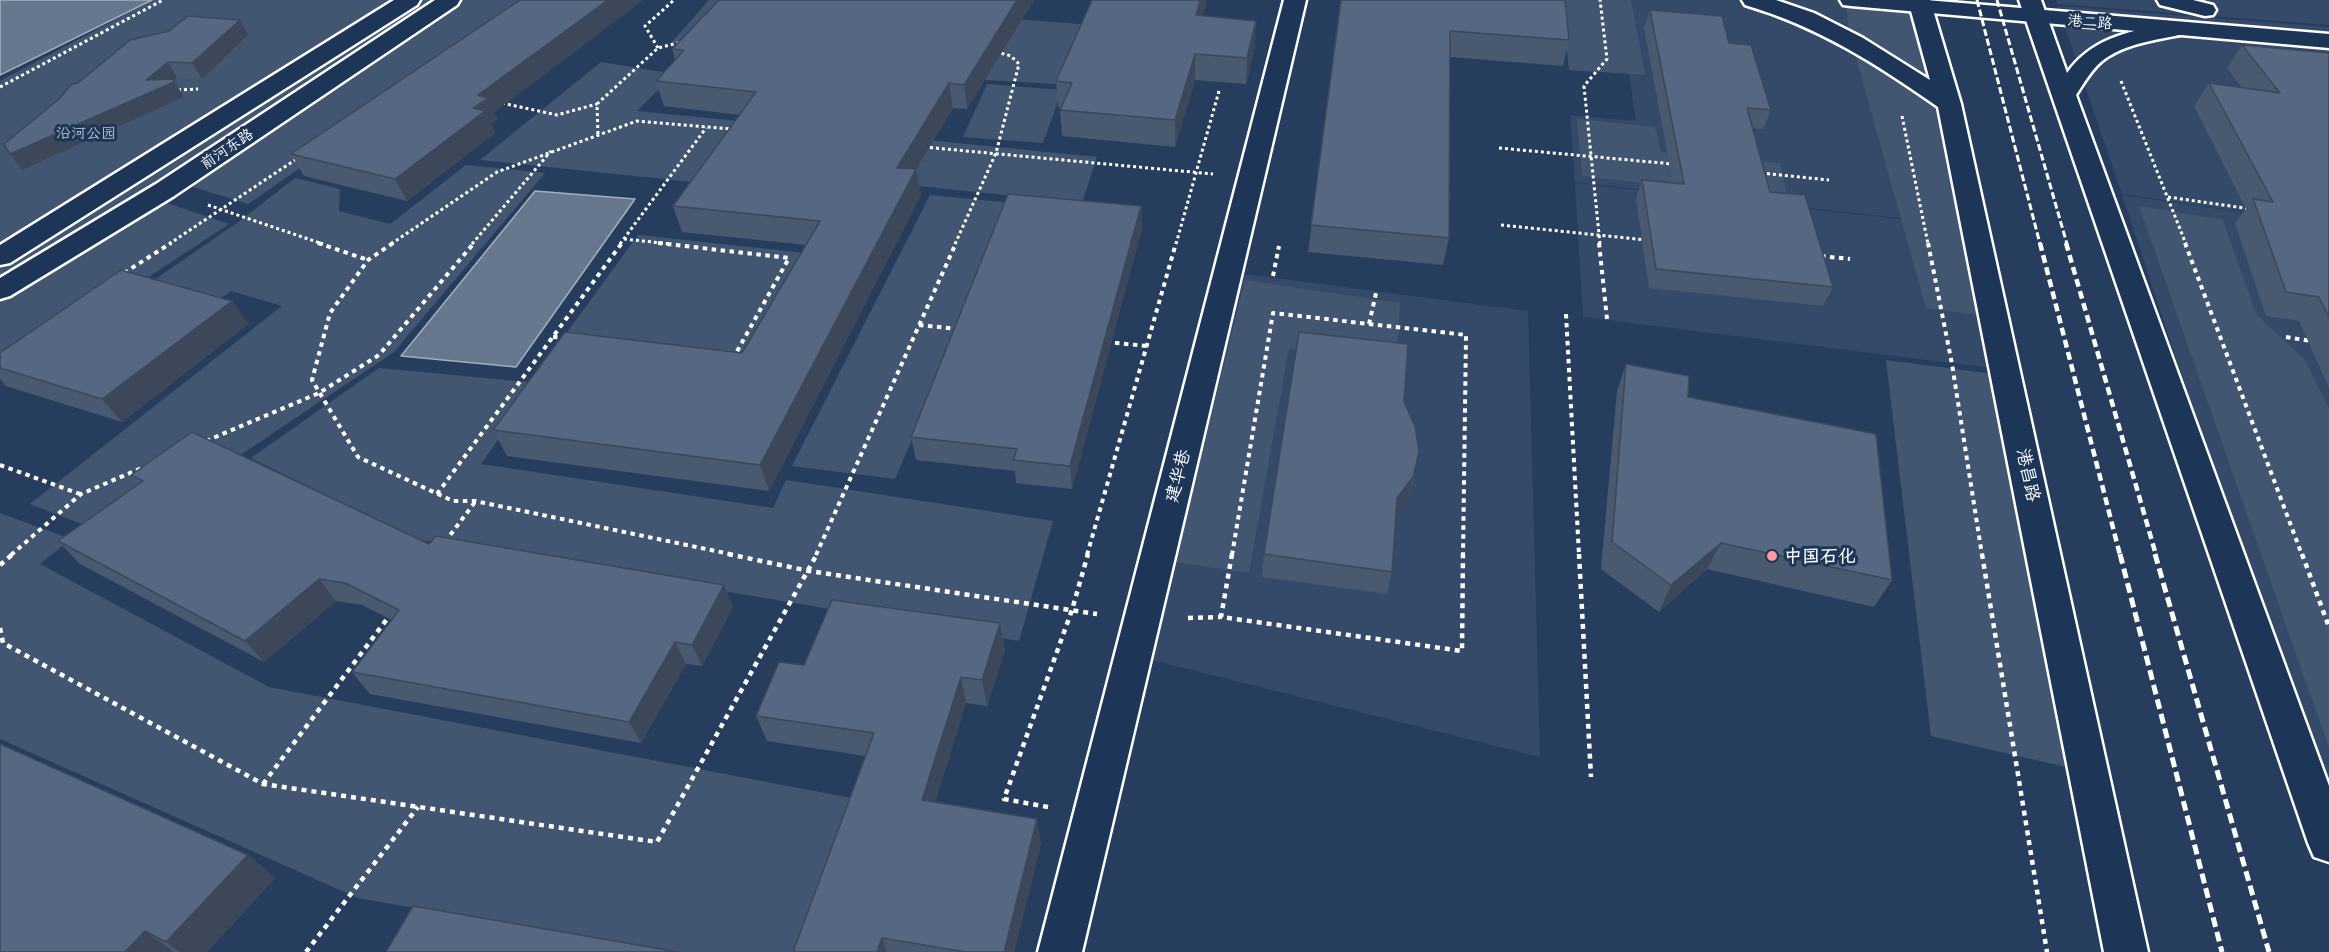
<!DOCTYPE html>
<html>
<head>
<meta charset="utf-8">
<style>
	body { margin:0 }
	canvas { display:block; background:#263d5e }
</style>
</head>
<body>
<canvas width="2329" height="952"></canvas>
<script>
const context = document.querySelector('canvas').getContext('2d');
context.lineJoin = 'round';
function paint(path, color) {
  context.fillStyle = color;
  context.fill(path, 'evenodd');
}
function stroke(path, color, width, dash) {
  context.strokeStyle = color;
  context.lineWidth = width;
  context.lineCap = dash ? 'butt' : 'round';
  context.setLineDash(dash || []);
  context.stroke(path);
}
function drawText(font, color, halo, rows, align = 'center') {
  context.font = font + ' Mali,"LXGW WenKai TC",sans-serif';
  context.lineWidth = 6;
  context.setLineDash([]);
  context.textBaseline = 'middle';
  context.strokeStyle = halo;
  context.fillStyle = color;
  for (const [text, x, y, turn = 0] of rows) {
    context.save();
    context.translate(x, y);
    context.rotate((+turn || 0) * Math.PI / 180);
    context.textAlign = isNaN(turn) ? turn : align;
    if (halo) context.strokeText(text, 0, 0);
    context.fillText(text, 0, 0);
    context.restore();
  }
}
const built = new Path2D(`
	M1618 0H1914L1971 226 1575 182 1570 115 1636 121Z
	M2056 0H2329V25L2057 4Z
	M2058 6 2329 27V224L2122 194Z
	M1575 183 1972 227 2001 369 1583 317Z
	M2122 195 2329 225V819Z
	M1235 273 1528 311 1540 757 1140 657Z`);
const green = new Path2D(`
	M153 0H442L0 287V81Z
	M462 0H543L248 204 187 185Z
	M709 0H763L1146 29 1126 88 986 80 672 42Z
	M1437 0H1631L1645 75 1569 70 1562 10Z
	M1845 0 1911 1 1986 316 1926 308 1850 36Z
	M601 62 674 74 637 111 1097 157 1082 203 706 164 693 182 480 160Z
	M987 84 1062 90 1043 143 963 137Z
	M1577 119 1655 127 1661 152 1780 163 1788 200 1582 176Z
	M466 165 545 173 394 352 236 458 95 529 30 504 282 306 231 291 211 305 144 287 237 223 295 178 340 189 339 211 390 224Z
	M930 195 1013 203 895 479 792 466Z
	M161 201 229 224 0 375V302Z
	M2139 206 2223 220 2256 314 2305 360 2329 409V748Z
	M638 235 806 253 739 367 557 346Z
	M1245 280 1400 303 1397 362 1289 348 1249 573 1175 562Z
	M1886 360 1993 374 2075 769 1931 736Z
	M379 368 538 383 481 464 773 508 786 480 1053 521 1019 641 416 539 251 458Z
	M0 513 71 539 40 564 269 687 851 798 795 952H667L358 898 0 739Z`);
const water = new Path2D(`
	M0 0H152L0 75Z
	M535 191 635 199 516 367 401 356Z`);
const pathFar2 = new Path2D(`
	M658 48 645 26 674 0
	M2121 81 2186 244
	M0 87 163 0
	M178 90 198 89
	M502 103 557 115 597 104
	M1902 116 1928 244
	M598 134 597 104 658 48 682 42
	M924 147 1213 174
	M1499 148 1673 164
	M1761 173 1829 180
	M2168 197 2251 209
	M208 205 323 244
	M1501 225 1646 240
	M624 239 671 244
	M169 244 298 158
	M391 244 497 172 637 121 732 129
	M472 244 551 151
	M620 244 706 128
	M955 244 996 153 1019 64 1011 56 997 52
	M1176 244 1219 91
	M1600 244 1584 86 1607 59 1600 0`);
const pathFar1 = new Path2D(`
	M318 243 368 260
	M393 243 368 260 330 313 312 380 358 457 453 501H475L735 555
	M658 243 789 258 735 355
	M1599 243 1607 319
	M1928 243 1952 364 1982 555
	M2185 243 2302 555
	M1821 256 1850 259
	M124 273 171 243
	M1273 276 1279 246
	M1566 314 1579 555
	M1369 324 1377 289
	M919 325 958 329
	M553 337 566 338
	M2286 337 2311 341
	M1106 342 1147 346
	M206 441 319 393 379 355 474 243
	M0 465 80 494
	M437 494 622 243
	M445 542 475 502
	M11 555 81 494 144 467
	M816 555 956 243
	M1087 555 1176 243
	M1232 555 1273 313 1466 335 1463 555`);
const path = new Path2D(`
	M728 554 809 571 1097 614
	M1232 554 1221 617 1462 651 1463 554
	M1579 554 1591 777
	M1982 554 2047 952
	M2302 554 2329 627
	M0 565 13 554
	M1188 618 1221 617
	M0 628 3 643 263 784 657 842 817 554
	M263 784 390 615
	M1048 807 1004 799 1072 610 1088 554
	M306 952 418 807`);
const street = new Path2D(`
	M1284 0H1306L1082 952H1038Z`);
const secondary = new Path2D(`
	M394 0H420L417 5 10 263 0 265V245Z
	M435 0H460L457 5 174 196 10 296 0 299V278L156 184Z
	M1840 0H1926L2329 34V48L1851 6 1843 5Z`);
const primary = new Path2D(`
	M1742 0H1776L1814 13 1863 38 1930 80 1908 0H1930L1961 104 2148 952H2104L1938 107C1877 64 1817 26 1745 5Z
	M2019 0H2041L2067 73C2094 35 2134 31 2176 22L2184 24 2187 29 2184 34C2157 40 2125 43 2102 61 2091 70 2084 83 2076 95L2329 786V862L2314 857 2308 843Z
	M2157 0H2193L2213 5 2216 10 2213 15 2205 16 2160 5Z`);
const railFar2 = new Path2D(`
	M1977 0 2040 244
	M1997 0 2067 244`);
const railFar1 = new Path2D(`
	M2040 243 2120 555
	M2066 243 2156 555`);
const rail = new Path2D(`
	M2120 554 2222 952
	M2155 554 2269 952`);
const wall = new Path2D(`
	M520 0H643L494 112 497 119 491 124 495 133 407 201 304 176 291 154Z
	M1034 0 967 109 953 108 916 169 921 195 769 491 507 456 493 430 742 353 806 245 682 232 673 206 740 115 664 106 656 81 675 60 672 49Z
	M1341 0 1569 40 1563 66 1450 57 1449 238 1443 265 1308 252Z
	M1650 10 1729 43 1771 110 1763 129 1752 128 1770 192 1833 287 1823 306 1649 288 1636 199 1642 180 1673 183 1644 28Z
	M1202 16 1255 46 1246 84 1195 80 1175 147 1062 136 1060 110 1061 108 1058 107 1056 81Z
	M240 20 248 35 202 79 177 78 174 80 184 97 22 170 10 154 78 83 169 31Z
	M2242 45 2329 53V388L2299 321 2266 316 2235 223 2246 209 2194 106 2209 83 2242 88 2227 68Z
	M1141 206 1142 228 1072 489 1016 483 1015 471 916 460 911 437Z
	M232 301 248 324 122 422 6 386 0 379V353Z
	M1626 364 1688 397 1892 580 1874 607 1707 569 1659 612 1601 569 1617 391Z
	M1404 402 1415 475 1408 499 1396 516 1392 572 1387 594 1262 577 1264 554Z
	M131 475 429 544 724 585 733 607 702 666 686 664 641 743 370 694 352 672 392 620 362 605 336 601 264 662 80 564 58 541 139 484Z
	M1005 650 987 706 966 703 935 802 1041 843 1014 952H793L865 756 767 741 756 716 804 665Z
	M248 855 275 878 207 952H0Z`);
const shadedWall = new Path2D(`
	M608 0H643L494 112 497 119 491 124 495 133 407 201 395 179 473 108 478 95Z
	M1017 0H1034L967 109 964 85Z
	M1200 0H1207L1195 41 1196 15Z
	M240 20 248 35 202 79 192 63Z
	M1256 21 1255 46 1246 84 1247 58Z
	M1195 54V80L1175 147V120Z
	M168 62 177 78 174 80 184 97 22 170 10 154Z
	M949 83 953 108 902 193 897 168Z
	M916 169 921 195 769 491 760 465Z
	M1141 206 1142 228 1072 489 1070 466Z
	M232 301 248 324 122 422 102 399Z
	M1419 452 1408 499 1393 520 1397 498Z
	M1721 543 1707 569 1659 612 1671 585Z
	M319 579 336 601 264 662 245 641Z
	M724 585 733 607 702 666 692 645Z
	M1000 623 1005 650 987 706 982 680Z
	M675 642 686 664 641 743 629 722Z
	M961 677 966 703 928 824 922 800Z
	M1037 819 1041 843 1014 952H1004Z
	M248 855 275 878 207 952H180L166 942Z
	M145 931 174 952H125Z
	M882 938 887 952H877Z`);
const building = new Path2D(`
	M520 0H608L478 95 488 98 473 108 485 111 395 179 291 154Z
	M719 0H1017L964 85 949 83 897 168 916 169 760 465 493 430 565 332 742 353 820 221 673 206 756 92 656 81 684 50 672 49Z
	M1092 0H1200L1196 15 1256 21 1247 58 1195 54 1175 120 1060 110 1072 83 1056 81Z
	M1341 0H1565L1569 40 1450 31 1449 238 1311 225Z
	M1650 10 1722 16 1729 43 1751 45 1771 110 1747 108 1770 192 1805 195 1833 287 1656 269 1642 180 1684 184Z
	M188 16 240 20 192 63 168 62 146 80 174 79V82L10 154 4 144 59 99 72 84 78 83 130 40 169 31Z
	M2242 45 2329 53V317L2319 297 2286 292 2253 199 2273 202 2209 83 2280 93Z
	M1008 194 1141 206 1070 466 1013 460 1017 449 911 437Z
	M121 270 232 301 102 399 0 368V353Z
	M1299 332 1408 344 1404 402 1415 426 1419 452 1413 477 1397 498 1392 572 1264 554Z
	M1626 364 1689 376 1688 397 1876 434 1892 580 1721 543 1671 585 1612 542Z
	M192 432 429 544 436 536 724 585 692 645 675 642 629 722 352 672 399 610 345 583 319 579 245 641 58 541 143 481 131 475Z
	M832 600 1000 623 982 680 961 677 922 800 1037 819 1004 952H966L882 938 877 952H793L874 733 756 716 779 662 804 665Z
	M0 744 248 855 166 942 145 931 125 952H0Z
	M413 906 678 952H386Z`);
const markers = [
	[1772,556,6,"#ff9aa2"]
];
const farStreetnames = [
	["港二路",2090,22,5],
	["前河东路",227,149,-34]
];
const farParknames = [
	["沿河公园",86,133]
];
const streetNames = [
	["港昌路",2028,475,78],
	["建华巷",1178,476,-76]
];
const poiNames = [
	["中国石化",1784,556]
];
paint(built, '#344a68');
paint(green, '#425672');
paint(water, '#67788e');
stroke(water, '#a4aebb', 1.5);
stroke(street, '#fff', 5);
stroke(secondary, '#fff', 5);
stroke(primary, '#fff', 5);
stroke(pathFar2, '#fff', 3, [3, 3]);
stroke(pathFar1, '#fff', 4, [4.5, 4.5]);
stroke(path, '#fff', 4.5, [5, 5]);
paint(street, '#1d3557');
paint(secondary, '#1d3557');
paint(primary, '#1d3557');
stroke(railFar2, '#fff', 3, [7, 3]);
stroke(railFar1, '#fff', 4.5, [8, 4.5]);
stroke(rail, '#fff', 5, [10, 5]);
paint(wall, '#49596f');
paint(shadedWall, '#3c485a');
paint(building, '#556781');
stroke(building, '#3c485a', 1.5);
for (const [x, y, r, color] of markers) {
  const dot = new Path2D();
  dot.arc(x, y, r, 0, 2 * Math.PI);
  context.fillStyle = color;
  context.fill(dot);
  stroke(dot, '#1d3557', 2);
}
drawText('15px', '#fff', '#1d3557', farStreetnames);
drawText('15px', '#bdc4ce', '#1d3557', farParknames);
drawText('18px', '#fff', '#1d3557', streetNames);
drawText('bold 18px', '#fff', '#1d3557', poiNames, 'left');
</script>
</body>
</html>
